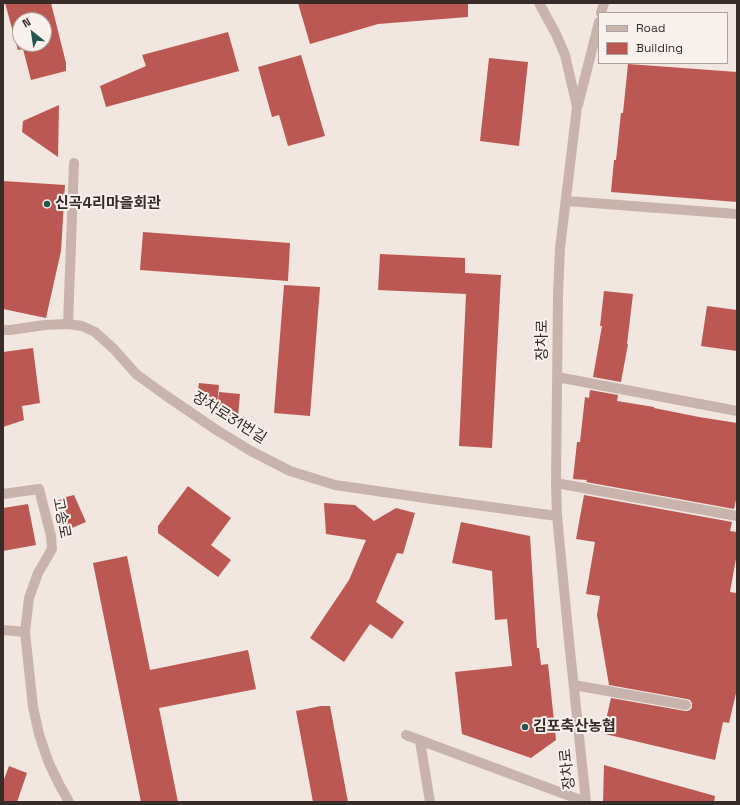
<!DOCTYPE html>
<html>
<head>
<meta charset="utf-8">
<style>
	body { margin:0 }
	#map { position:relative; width:740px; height:805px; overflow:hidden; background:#f1e6e0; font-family:"Space Grotesk",sans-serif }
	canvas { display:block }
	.frame { position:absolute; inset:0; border:4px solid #382c2b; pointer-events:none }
	.legend { position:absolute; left:598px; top:12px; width:130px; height:52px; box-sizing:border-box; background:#f9f1ec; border:1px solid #aca29f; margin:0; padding:5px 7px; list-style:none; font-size:12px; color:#382c2b }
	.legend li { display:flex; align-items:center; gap:8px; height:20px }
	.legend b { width:20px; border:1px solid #aca29f }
	.north { position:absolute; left:12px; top:12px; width:40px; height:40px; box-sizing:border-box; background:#f9f1ec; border:1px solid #aca29f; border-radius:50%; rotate:330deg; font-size:11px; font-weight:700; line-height:16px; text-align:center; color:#382c2b }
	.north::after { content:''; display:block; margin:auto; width:14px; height:18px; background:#23564f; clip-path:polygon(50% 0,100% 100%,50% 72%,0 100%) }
</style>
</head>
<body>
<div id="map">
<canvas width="740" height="805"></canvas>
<div class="frame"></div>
<ul class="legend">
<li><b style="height:5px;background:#c9b4ad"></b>Road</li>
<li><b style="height:11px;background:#bc5853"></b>Building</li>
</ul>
<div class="north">N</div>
</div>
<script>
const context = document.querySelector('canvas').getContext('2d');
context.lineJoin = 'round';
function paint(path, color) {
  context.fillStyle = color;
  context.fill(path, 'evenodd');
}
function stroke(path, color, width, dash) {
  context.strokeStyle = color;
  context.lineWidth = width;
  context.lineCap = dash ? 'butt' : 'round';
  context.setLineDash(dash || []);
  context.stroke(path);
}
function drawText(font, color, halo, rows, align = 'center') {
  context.font = font + ' "Space Grotesk","Noto Sans KR",sans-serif';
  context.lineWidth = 4;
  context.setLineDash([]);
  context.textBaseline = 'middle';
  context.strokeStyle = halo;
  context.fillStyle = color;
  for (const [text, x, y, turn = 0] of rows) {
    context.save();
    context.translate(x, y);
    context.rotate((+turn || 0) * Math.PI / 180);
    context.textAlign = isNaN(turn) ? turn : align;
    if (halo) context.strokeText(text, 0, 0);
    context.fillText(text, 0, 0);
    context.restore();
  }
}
const building = new Path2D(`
	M5 3H51L66 63V71L31 80 23 49 18 50ZM20 20H44V44H20Z
	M298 3H468V17L378 24 310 44Z
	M228 32 239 71 106 107 100 86 146 66 142 55Z
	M301 55 325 136 288 146 279 115 272 117 258 67Z
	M489 58 528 62 519 146 480 141Z
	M628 64 737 72V202L611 192 614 160H616L621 113H623Z
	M59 105 58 157 22 132 23 121Z
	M3 181 65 185 61 251 46 318 3 309Z
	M143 232 290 243 288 281 140 270Z
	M380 254 465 258V273L501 275 492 448 459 446 466 294 378 290Z
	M284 285 320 287 310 416 274 413Z
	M604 291 633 294 627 344H628L621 382 593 377 602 326H600Z
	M707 306 737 310V351L701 346Z
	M33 348 40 403 22 406 24 420 3 427V352Z
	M199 383 219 385 217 406 196 403Z
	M590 390 618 395 617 401 654 407V408L699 417 737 423V495L734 509 586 482 587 480 573 479 577 442H580L585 397 589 398Z
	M219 392 240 394 238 417 216 414Z
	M188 486 231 518 211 545 231 560 218 577 158 533V526Z
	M74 495 86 522 67 530 55 502 66 497Z
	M584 495 732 522 730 531 737 532V553L730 592 737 593V689L729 723 723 722 715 760 605 734V724L611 698 685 711H688L691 709 692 707V703L690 700 687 699 609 685 597 615 600 596 586 594 595 542 576 539Z
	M324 503 355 505 374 521 396 508 415 513 403 554 397 553 376 602 404 622 392 639 370 624 344 662 310 638 349 580 366 540 326 534Z
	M28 504 36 545 3 551V508Z
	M461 522 530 536 537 648H539L541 665 548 664 556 740 531 758 462 734 455 672 512 666 507 619 495 620 492 571 452 563Z
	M127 556 150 670 248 650 256 689 159 708 178 802H141L93 563Z
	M321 706H330L348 802H313L296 711Z
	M604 765 715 796 714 802H603Z
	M9 766 27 773 17 802H3V782Z`);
const minor = new Path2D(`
	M539 3 556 34 565 55 577 107 560 248 558 295 556 483 557 516 569 641 586 802
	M601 13 604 3
	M578 105 599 22
	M567 201 737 214
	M68 324 74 163
	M3 330H10L45 325 68 324 82 326 95 332 114 349 136 374 165 395 218 431 251 451 290 471 335 485 432 499 557 516
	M557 377 737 411
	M556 483 737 516
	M3 494 39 489 51 536 52 549 38 573 29 598 25 632 33 707 39 734 48 761 59 784 69 802
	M3 630 25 632
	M574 685 686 705
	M406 735 586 802
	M420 741 430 802`);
const markers = [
	[47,204,4,"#23564f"],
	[525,727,4,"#23564f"]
];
const poiNames = [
	["신곡4리마을회관",55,204],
	["김포축산농협",533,727]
];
const streetNames = [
	["장차로",543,340,-90],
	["장차로31번길",229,418,32],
	["고송로",61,518,79],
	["장차로",568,769,-96]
];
paint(building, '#bc5853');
stroke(minor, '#c9b4ad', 10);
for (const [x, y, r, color] of markers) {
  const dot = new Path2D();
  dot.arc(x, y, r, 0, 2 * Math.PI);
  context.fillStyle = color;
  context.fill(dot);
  stroke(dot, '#f9f1ec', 1.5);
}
drawText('bold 15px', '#382c2b', '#f9f1ec', poiNames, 'left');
drawText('15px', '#382c2b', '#f9f1ec', streetNames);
</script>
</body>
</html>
